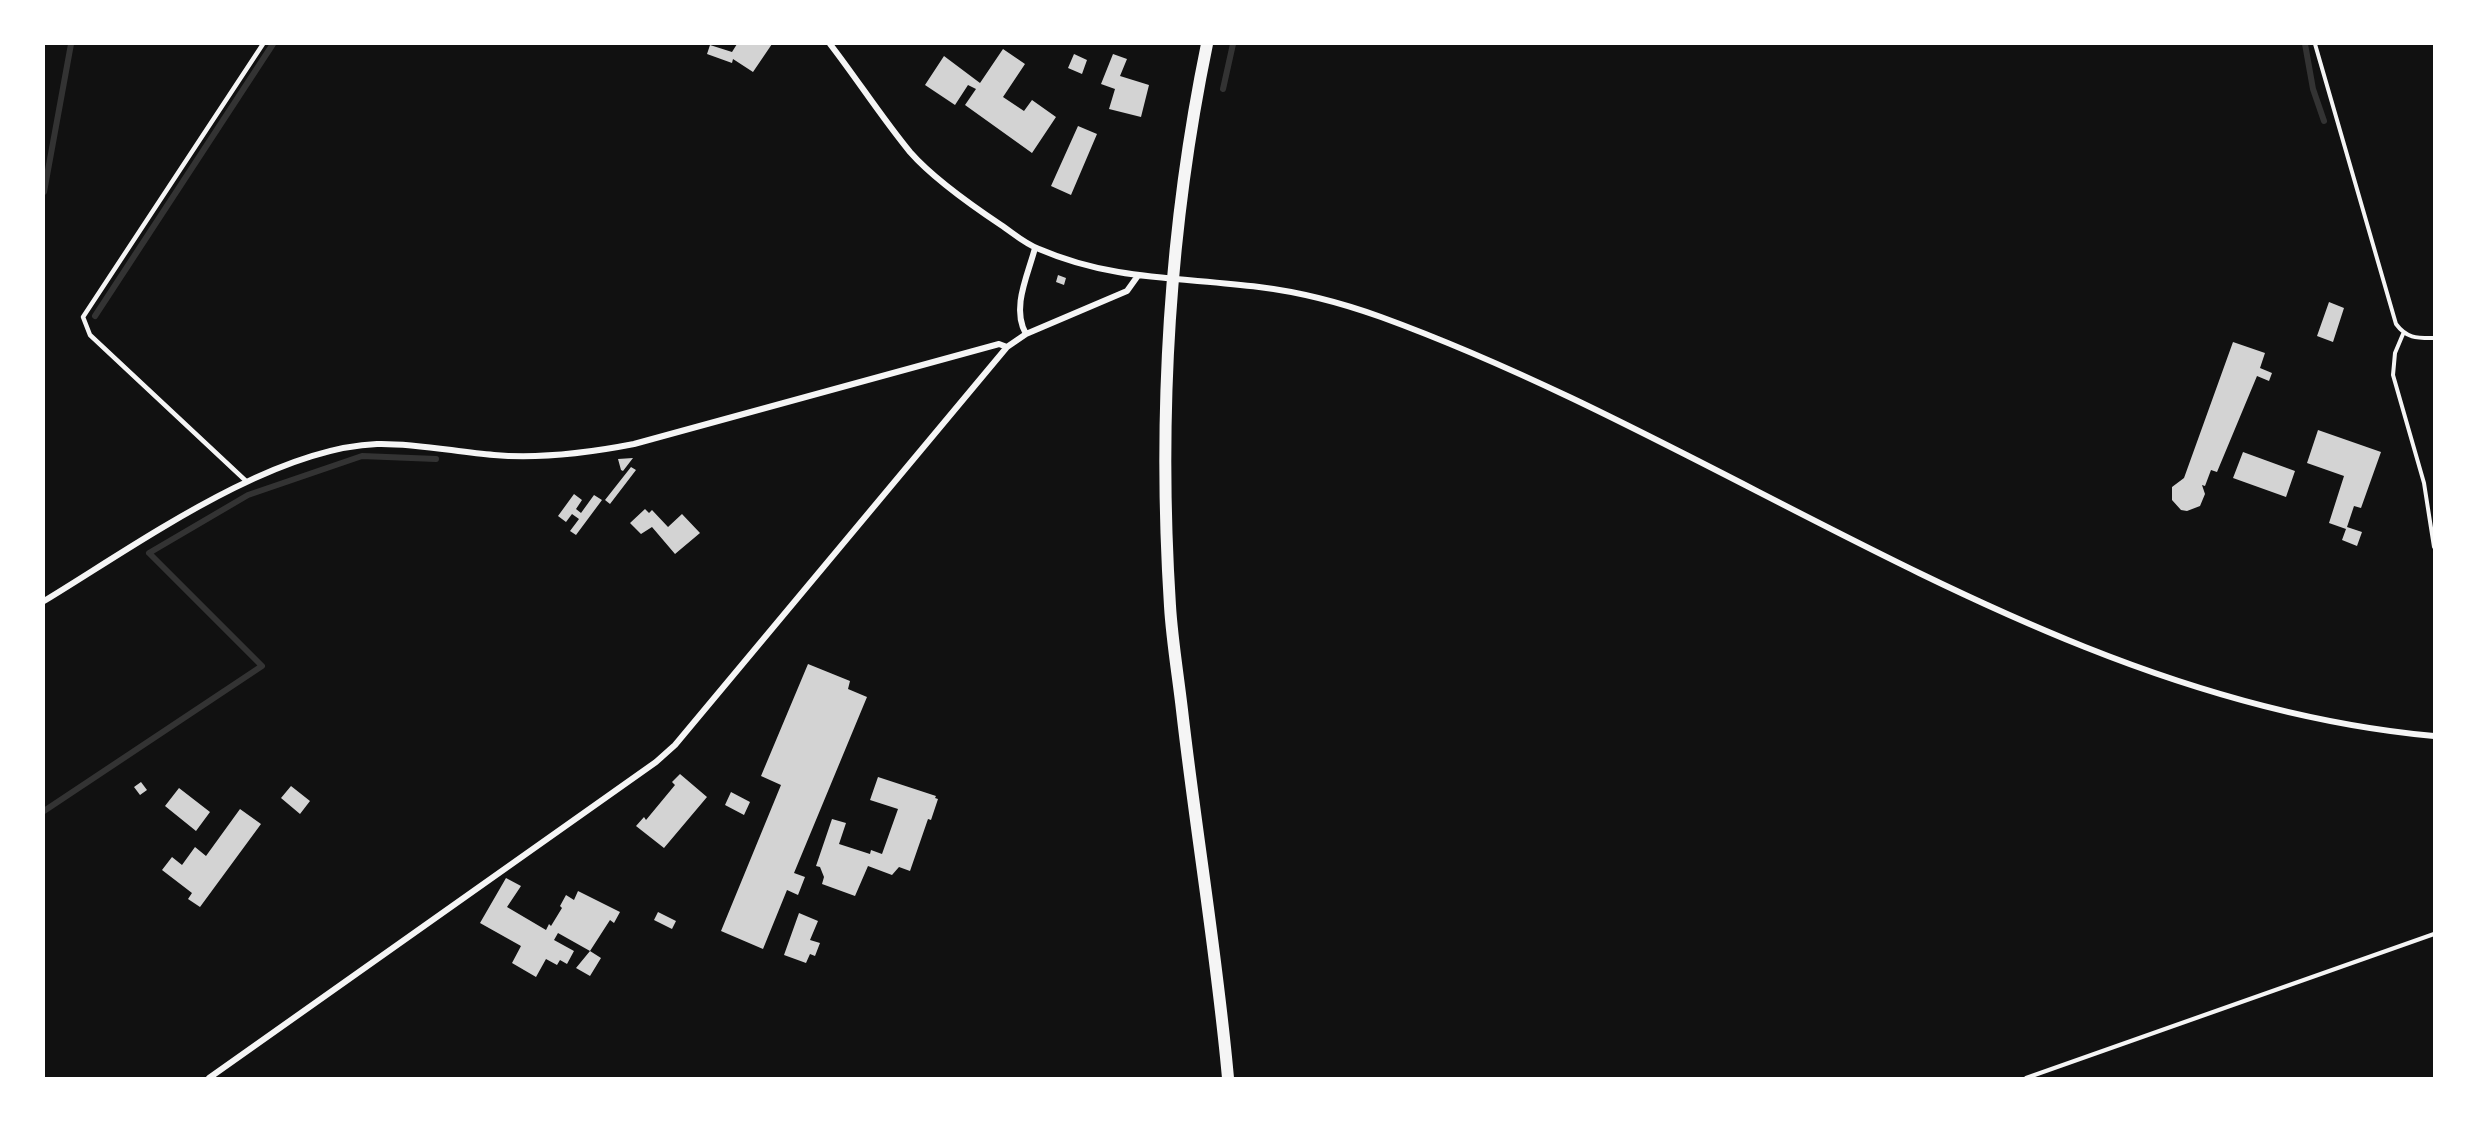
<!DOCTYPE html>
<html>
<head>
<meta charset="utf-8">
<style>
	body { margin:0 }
	#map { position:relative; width:2478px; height:1122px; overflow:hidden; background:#111; font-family:"Fira Sans",sans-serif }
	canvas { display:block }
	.frame { position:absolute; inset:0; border:45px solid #fff; pointer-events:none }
</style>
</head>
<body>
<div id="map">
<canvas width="2478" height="1122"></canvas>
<div class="frame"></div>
</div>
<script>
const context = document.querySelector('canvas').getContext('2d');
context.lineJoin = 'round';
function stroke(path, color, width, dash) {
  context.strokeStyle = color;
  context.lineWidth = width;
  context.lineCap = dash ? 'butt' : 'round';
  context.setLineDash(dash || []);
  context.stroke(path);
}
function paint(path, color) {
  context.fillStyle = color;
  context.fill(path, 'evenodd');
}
const stream = new Path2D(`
	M2305 44 2313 89 2324 121
	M1223 89 1233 44
	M44 192 71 44
	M95 316 273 44
	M44 811 262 666 149 553 248 495 362 456 436 459`);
const building = new Path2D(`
	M737 44H772L753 72 733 59 732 63 707 54 710 45 732 52Z
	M1003 49 1025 64 1003 97 1024 111 1032 100 1056 117 1032 153 965 105 976 89 968 85 955 105 925 85 944 56 980 83Z
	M1074 54 1087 60 1082 74 1068 68Z
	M1113 54 1127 59 1120 76 1149 85 1141 117 1109 109 1115 89 1101 84Z
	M1078 126 1097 134 1071 195 1051 186Z
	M1058 275 1066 278 1064 285 1056 282Z
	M2329 302 2344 308 2333 342 2317 336Z
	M2233 342 2265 353 2260 368 2272 373 2269 381 2257 376 2217 472 2211 470 2205 486 2202 485 2205 494 2200 506 2187 511 2181 510 2172 500V487L2184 478Z
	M2318 430 2381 452 2361 508 2354 506 2347 527 2362 532 2357 546 2342 540 2346 529 2329 523 2344 476 2307 463Z
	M2243 452 2295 471 2286 497 2233 478Z
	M633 458 623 471 621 470 618 459Z
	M631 467 636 470 610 504 605 500Z
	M574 494 582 500 576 509 581 513 594 495 602 500 576 535 570 531 579 519 572 514 566 522 558 516Z
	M645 509 649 513 652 510 668 527 682 514 700 533 675 554 652 527 641 534 630 523Z
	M808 664 850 681 848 689 867 697 794 873 805 877 798 895 787 890 763 949 721 931 781 785 761 776Z
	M680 774 707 797 664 848 636 826 644 817 646 820 675 785 672 782Z
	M878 777 936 796 935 798 938 799 931 820 928 819 910 871 899 867 892 875 868 866 855 896 822 884 824 877 820 867 816 866 832 819 846 823 839 844 870 854 871 850 882 854 898 809 870 800Z
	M141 782 147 790 140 795 134 787Z
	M291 786 310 801 300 814 281 798Z
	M179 788 210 812 196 831 165 806Z
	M731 792 750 802 744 815 725 805Z
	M240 809 261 824 200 907 188 899 192 893 162 870 172 857 182 865 195 847 206 856Z
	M506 878 521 886 507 907 546 930 549 924 551 926 562 908 560 906 566 895 574 900 578 891 620 912 614 923 610 920 590 951 601 958 590 976 576 968 590 951 558 933 554 940 574 951 567 964 560 960 557 965 546 959 536 977 512 963 521 946 480 923Z
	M658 912 676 921 672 929 654 920Z
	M799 913 818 921 810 940 820 943 815 956 810 954 806 963 784 955Z`);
const path = new Path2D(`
	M2315 44 2396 324C2407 339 2418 338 2434 338
	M2403 334 2395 353 2393 375 2424 483 2434 547
	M2026 1078 2434 934`);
const service = new Path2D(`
	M246 481 90 335 83 317 263 44`);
const minor = new Path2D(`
	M830 44C857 79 882 118 910 152 931 176 974 207 1001 225 1013 233 1025 244 1039 249 1113 281 1181 277 1259 287 1300 292 1342 303 1381 317 1735 446 2050 701 2434 736
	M1026 334C1011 308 1028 275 1035 248
	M44 601C135 546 270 448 377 444 416 443 456 452 494 455 541 459 588 453 634 444L999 344 1007 347
	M209 1078 656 762 675 745 1007 347 1026 334 1127 291 1137 277`);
const secondary = new Path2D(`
	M1207 44C1169 228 1158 418 1170 606 1172 640 1178 675 1182 710 1196 833 1217 955 1228 1078`);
stroke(stream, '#333', 6);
paint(building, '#d3d3d3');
stroke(path, '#f5f5f5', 4);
stroke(service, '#f5f5f5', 4.5);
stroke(minor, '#f5f5f5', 6);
stroke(secondary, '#f5f5f5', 12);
</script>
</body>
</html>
